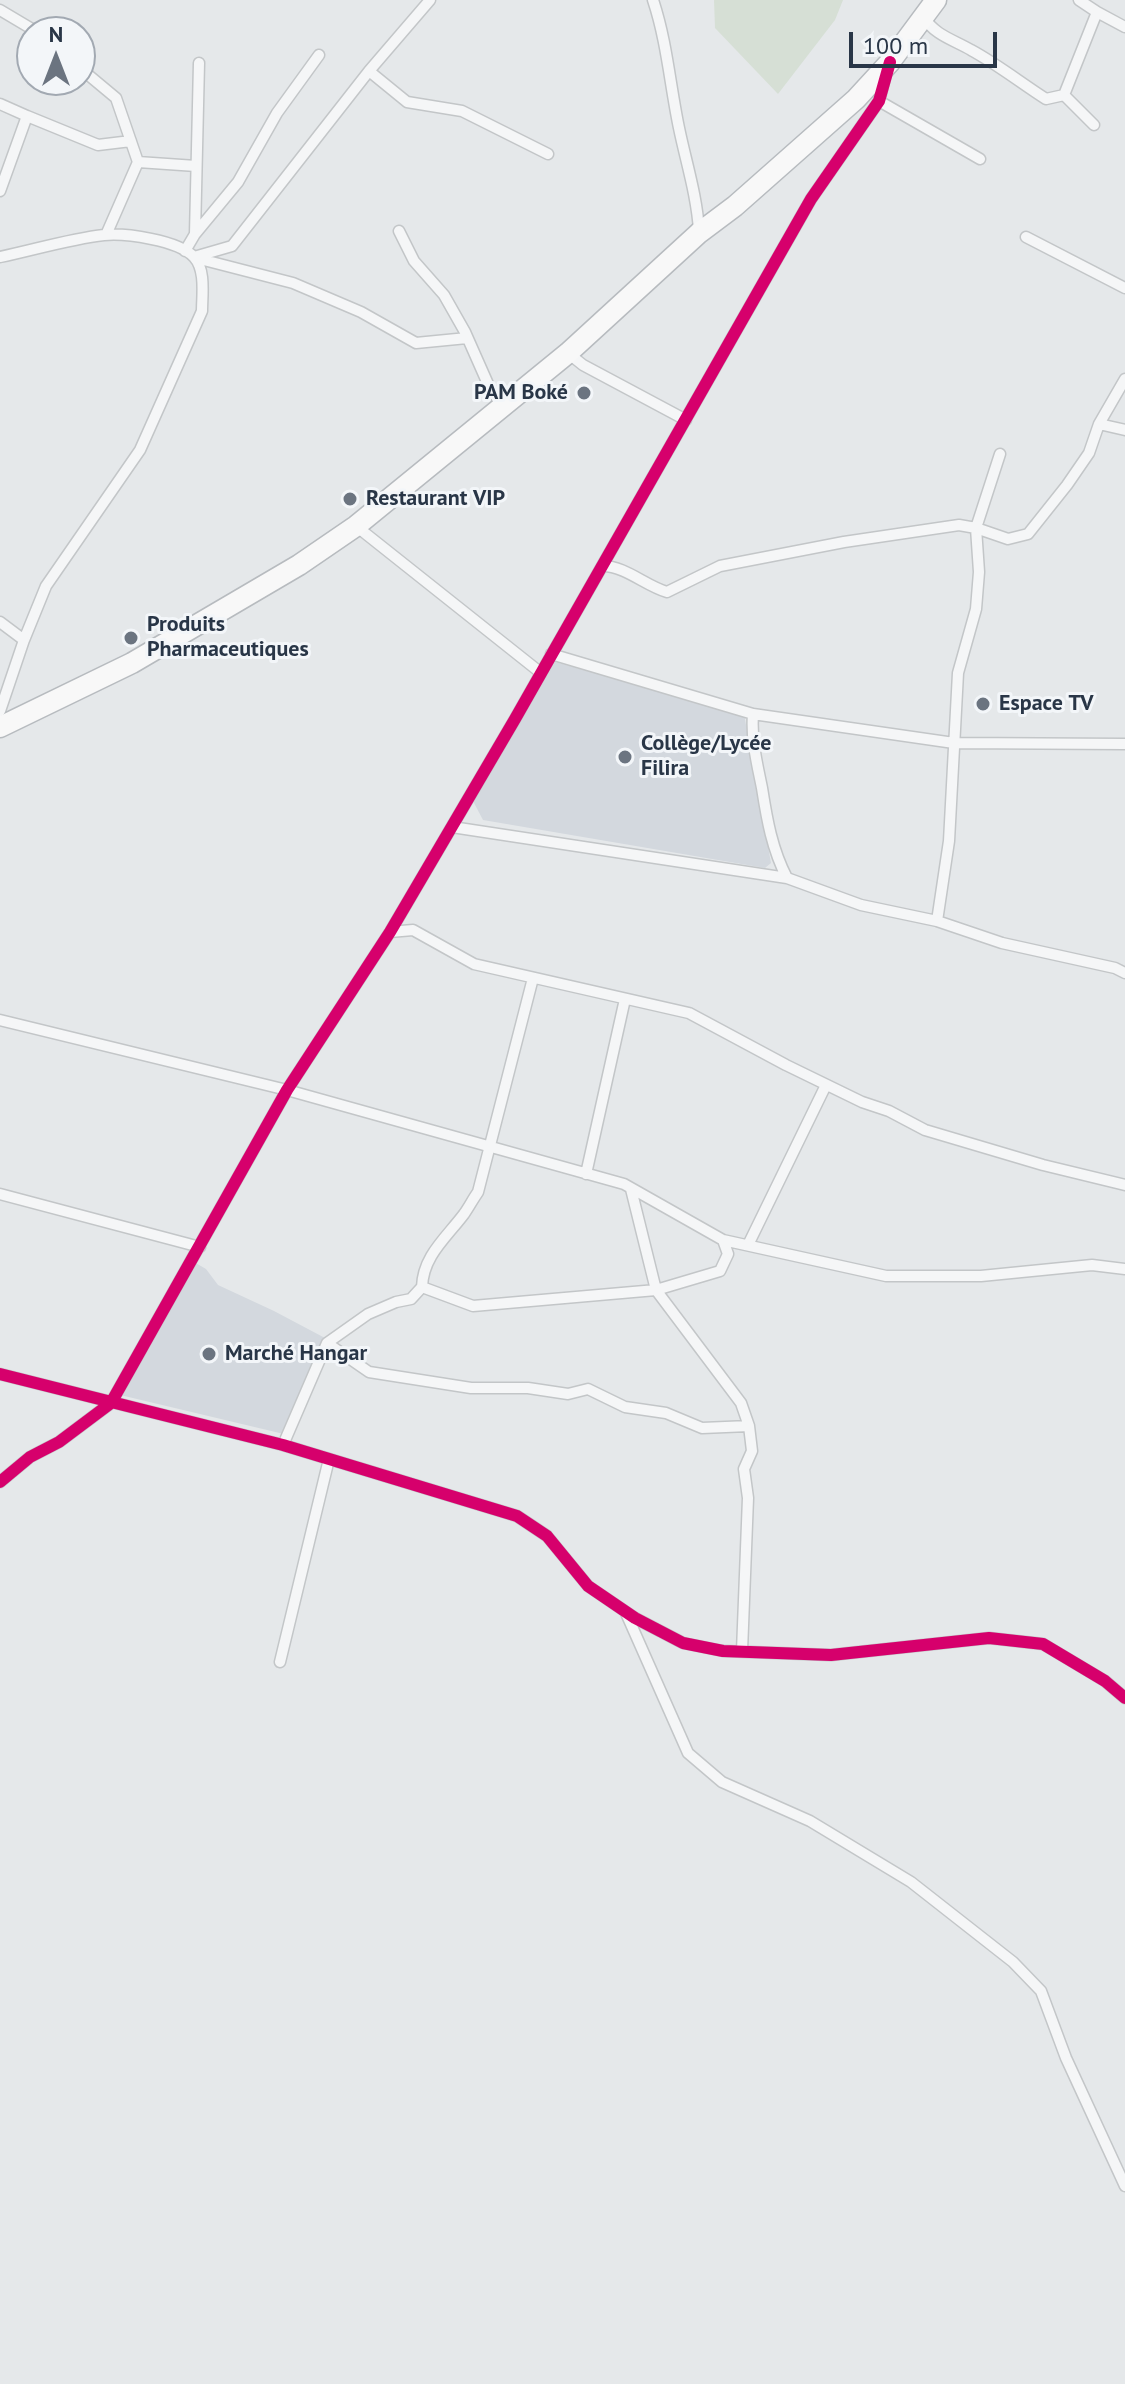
<!DOCTYPE html>
<html>
<head>
<meta charset="utf-8">
<style>
	body { margin:0 }
	#map { position:relative; width:1125px; height:2384px; overflow:hidden; background:#e5e8ea; font-family:"PT Sans",sans-serif }
	canvas { display:block }
	.north { position:absolute; left:16px; top:16px; width:80px; height:80px; box-sizing:border-box; background:#f3f6f9; border:2px solid #a2a9b2; border-radius:50%; rotate:0deg; font-size:22px; font-weight:700; line-height:32px; text-align:center; color:#293647 }
	.north::after { content:''; display:block; margin:auto; width:28px; height:36px; background:#6b7480; clip-path:polygon(50% 0,100% 100%,50% 72%,0 100%) }
	.scale { position:absolute; left:849px; top:32px; width:148px; height:36px; box-sizing:border-box; border:4px solid #293647; border-top:0; padding-left:10px; font-size:24px; line-height:28px; white-space:nowrap; color:#293647; -webkit-text-stroke:6px #f3f6f9; paint-order:stroke }
</style>
</head>
<body>
<div id="map">
<canvas width="1125" height="2384"></canvas>
<div class="north">N</div>
<div class="scale">100 m</div>
</div>
<script>
const context = document.querySelector('canvas').getContext('2d');
context.lineJoin = 'round';
function paint(path, color) {
  context.fillStyle = color;
  context.fill(path, 'evenodd');
}
function stroke(path, color, width, dash) {
  context.strokeStyle = color;
  context.lineWidth = width;
  context.lineCap = dash ? 'butt' : 'round';
  context.setLineDash(dash || []);
  context.stroke(path);
}
function drawText(font, color, halo, rows, align = 'center') {
  context.font = font + ' "PT Sans",sans-serif';
  context.lineWidth = 6;
  context.setLineDash([]);
  context.textBaseline = 'middle';
  context.strokeStyle = halo;
  context.fillStyle = color;
  for (const [text, x, y, turn = 0] of rows) {
    context.save();
    context.translate(x, y);
    context.rotate((+turn || 0) * Math.PI / 180);
    context.textAlign = isNaN(turn) ? turn : align;
    if (halo) context.strokeText(text, 0, 0);
    context.fillText(text, 0, 0);
    context.restore();
  }
}
const built = new Path2D(`
	M555 662 744 714 771 863 765 868 483 820 473 801Z
	M194 1262 206 1269 218 1285 274 1311 325 1338 288 1435 116 1394Z`);
const green = new Path2D(`
	M714 0H843L835 20 778 94 715 28Z`);
const street = new Path2D(`
	M653 0C667 42 670 85 679 128 686 162 697 196 699 231
	M1079 0 1097 12 1125 27
	M0 10 37 32
	M924 17C934 35 954 40 971 50 997 64 1021 83 1046 99L1064 95 1097 12
	M80 68 116 98 138 162 106 235
	M369 71 407 102 462 111 548 154
	M1064 95 1094 125
	M879 101 980 159
	M0 104 27 116 0 191
	M27 116 98 145 131 141
	M138 162 196 166
	M399 231 414 261 444 295 465 332 488 384 503 407
	M195 234 199 63
	M1026 237 1125 288
	M185 251 195 234 238 182 277 113 319 55
	M0 257C34 250 69 239 104 235 125 233 178 240 194 257 206 270 202 295 202 311L140 450 46 586 24 640 0 711
	M194 257 232 246 369 71 430 0
	M196 258 293 283 361 312 416 343 467 338
	M568 353 583 365 686 420
	M1099 424 1125 430
	M356 526 541 673
	M603 566C625 566 646 586 667 592L720 566 844 542 959 525 976 528 1008 539 1028 534 1067 485 1089 453 1099 424 1125 379
	M0 622 24 640
	M551 654 753 714 954 743 1125 744
	M452 827 787 878C772 849 767 820 762 788 757 763 751 740 753 714
	M787 878 861 905 937 921 1002 943 1115 968 1125 973
	M937 921 949 841 958 673 976 609 979 572 976 528 1000 454
	M390 932 413 930 474 964 689 1013 786 1065 862 1102 889 1111 925 1130 1043 1165 1125 1185
	M0 1020 287 1090 624 1184 723 1240 886 1276H981L1092 1265 1125 1269
	M586 1174 625 999
	M631 1189 656 1290 741 1403 749 1426 752 1451 744 1469 748 1498 742 1651
	M0 1194 200 1247
	M748 1245 826 1085
	M422 1287C423 1256 446 1238 464 1214 469 1207 473 1199 478 1192L533 978
	M327 1343 369 1372 471 1388H528L568 1394 588 1389 625 1407 666 1413 702 1428 749 1426
	M0 1374 283 1445 517 1516 547 1536 588 1586 635 1618 683 1643 723 1651 831 1655 989 1638 1043 1644 1105 1681 1125 1698
	M283 1445 327 1343 368 1314 396 1302 411 1299 422 1287 473 1306 656 1290 720 1271 728 1254 723 1240
	M0 1482 30 1457 59 1442 111 1403 287 1090 390 932 515 719 811 199 879 101 887 71
	M626 1613 688 1753 722 1782 810 1821 911 1882 1013 1962 1041 1991 1066 2058 1125 2186
	M280 1662 329 1459`);
const highway = new Path2D(`
	M0 727 132 663 299 565 356 526 568 353 699 233 735 206 856 99 890 62 936 0`);
const cycleway = new Path2D(`
	M0 1374 283 1445 517 1516 547 1536 588 1586 635 1618 683 1643 723 1651 831 1655 989 1638 1043 1644 1105 1681 1125 1698
	M0 1482 30 1457 59 1442 111 1403 287 1090 390 932 515 719 811 199 879 101 890 62`);
const markers = [
	[584,393,8,"#6b7480"],
	[350,499,8,"#6b7480"],
	[131,638,8,"#6b7480"],
	[983,704,8,"#6b7480"],
	[625,757,8,"#6b7480"],
	[209,1354,8,"#6b7480"]
];
const poiNames = [
	["PAM Boké",568,393,"right"],
	["Restaurant VIP",366,499],
	["Produits",147,625],
	["Pharmaceutiques",147,650],
	["Espace TV",999,704],
	["Collège/Lycée",641,744],
	["Filira",641,769],
	["Marché Hangar",225,1354]
];
paint(built, '#d3d8de');
paint(green, '#d6dfd5');
stroke(street, '#c3c6c8', 13);
stroke(highway, '#b7bbbf', 23);
stroke(street, '#f5f6f7', 10);
stroke(highway, '#f8f8f8', 20);
stroke(cycleway, '#d6006c', 12);
for (const [x, y, r, color] of markers) {
  const dot = new Path2D();
  dot.arc(x, y, r, 0, 2 * Math.PI);
  context.fillStyle = color;
  context.fill(dot);
  stroke(dot, '#f3f6f9', 3);
}
drawText('bold 22px', '#293647', '#f3f6f9', poiNames, 'left');
</script>
</body>
</html>
